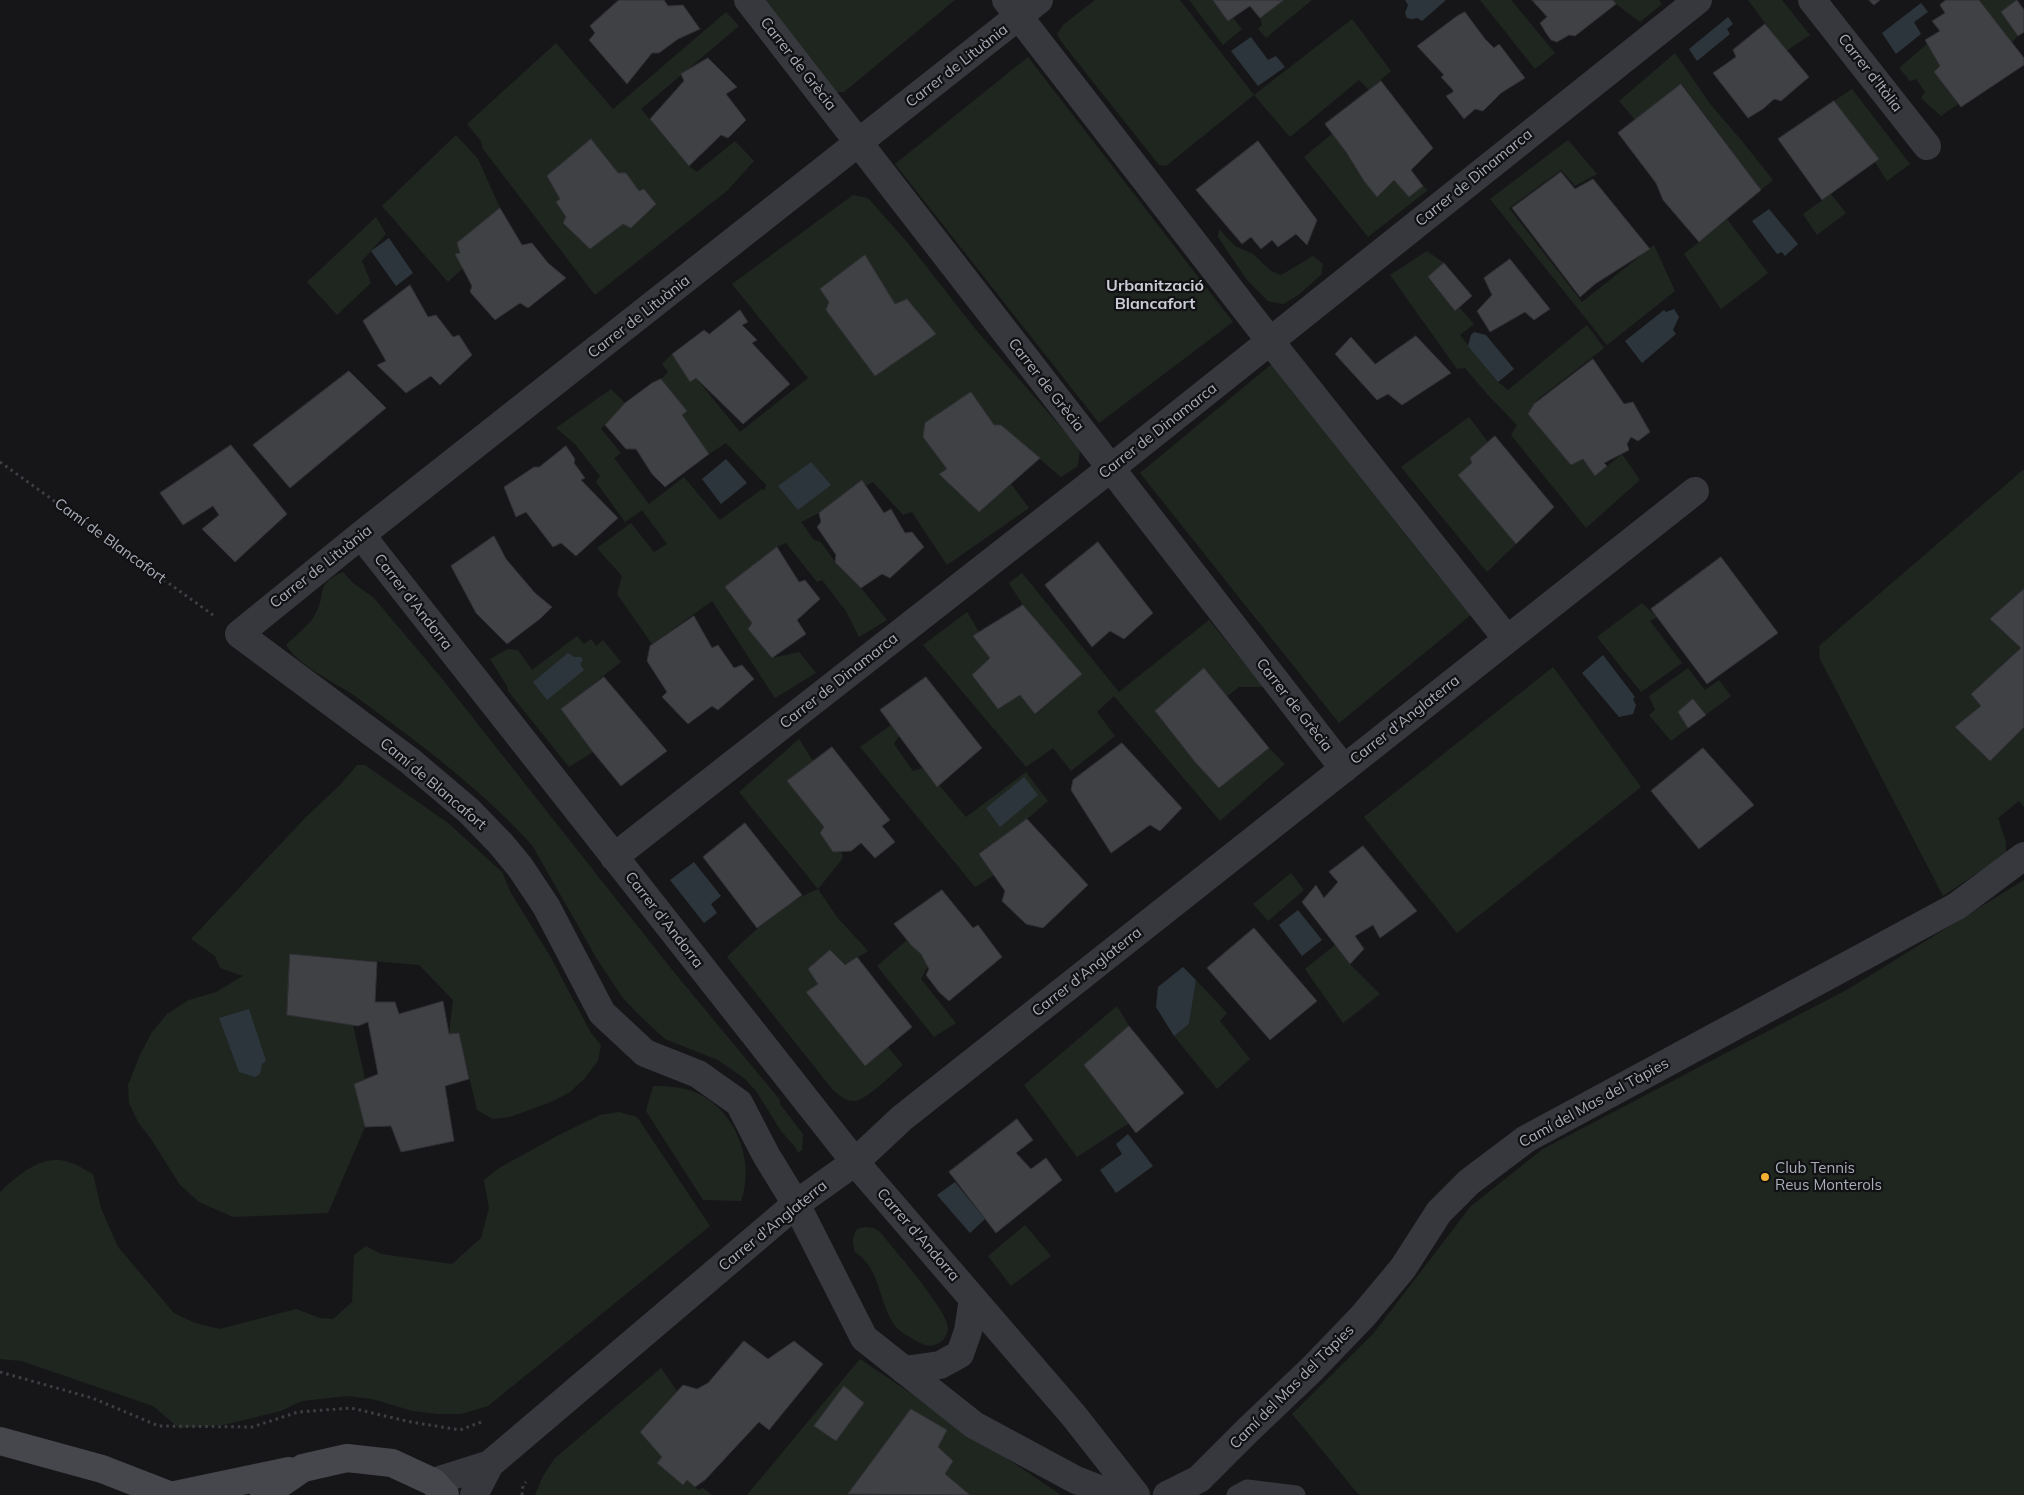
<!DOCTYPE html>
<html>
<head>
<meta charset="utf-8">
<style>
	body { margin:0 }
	canvas { display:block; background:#161618 }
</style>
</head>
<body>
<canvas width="2024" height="1495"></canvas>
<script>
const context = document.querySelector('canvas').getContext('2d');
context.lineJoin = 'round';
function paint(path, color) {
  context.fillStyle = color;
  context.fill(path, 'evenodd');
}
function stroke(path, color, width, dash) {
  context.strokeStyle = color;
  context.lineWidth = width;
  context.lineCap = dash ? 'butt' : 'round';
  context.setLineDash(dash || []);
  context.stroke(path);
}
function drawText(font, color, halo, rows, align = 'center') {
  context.font = font + ' Mulish,sans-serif';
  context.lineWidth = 4.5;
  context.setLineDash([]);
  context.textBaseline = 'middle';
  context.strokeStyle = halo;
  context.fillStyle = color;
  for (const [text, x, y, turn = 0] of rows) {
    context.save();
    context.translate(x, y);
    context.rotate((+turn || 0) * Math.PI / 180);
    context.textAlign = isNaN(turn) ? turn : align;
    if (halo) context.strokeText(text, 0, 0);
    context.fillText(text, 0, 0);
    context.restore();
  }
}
const green = new Path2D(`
	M761 0H955L844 92H834Z
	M1095 0H1180L1254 95 1352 19 1391 71 1369 90 1359 80 1290 137 1254 95 1166 166 1159 165 1063 44 1057 34 1063 25Z
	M1189 0H1213L1228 21 1233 18 1242 29 1223 45Z
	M1284 0H1312L1266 38 1258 29 1262 25 1260 18Z
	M1480 0H1511L1555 53 1535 69Z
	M1613 0H1659L1662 4 1640 22 1616 4Z
	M1748 0H1782L1810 35 1786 51Z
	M1979 0H2017L2001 12 2018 36 2012 42Z
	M726 12 739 26 641 109 689 166 697 172 735 141 754 161 728 190 595 295 483 149 481 141 467 124 556 43 613 109Z
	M1927 44 1940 66 1934 72 1958 104 1941 116 1921 98 1925 92 1916 79 1910 81 1899 68Z
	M1675 53 1711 105 1742 141 1773 180 1761 190 1682 84 1635 120 1619 101Z
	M1028 57 1233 322 1099 423 895 164Z
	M1852 89 1910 164 1887 181 1875 162 1878 159 1834 101Z
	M1333 133 1364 181 1377 196 1394 180 1423 186 1428 190 1368 237 1304 157Z
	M456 135 478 159 500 208 457 243 460 253 456 254 463 268 448 282 382 206Z
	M1568 140 1597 174 1575 186 1561 170 1509 208 1582 302 1654 245 1675 291 1607 345 1490 199Z
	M1831 194 1846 213 1817 235 1803 214Z
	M853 195 868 198 907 242 977 331 1080 449 1078 466 1061 477 1040 459 1011 484 1029 508 947 565 912 512 903 515 873 482 865 486 861 480 819 513 801 522 814 540 821 542 835 562 861 588 887 620 859 637 846 611 822 580 817 582 786 543 777 547 725 587 752 623 749 629 772 658 799 652 816 673 775 698 712 601 652 644 617 594 622 576 597 548 631 523 654 552 667 544 642 510 625 522 596 482 600 476 575 444 556 428 611 389 625 403 601 429 621 453 614 458 649 504 684 477 720 520 762 489 765 490 766 485 726 443 709 454 682 415 686 411 661 379 668 372 662 364 672 354 690 381 696 378 740 432 808 378 732 284Z
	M376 217 386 234 362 261 371 283 337 315 307 282Z
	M1727 219 1768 273 1721 309 1684 254Z
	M1219 229 1235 246 1253 254 1271 271 1281 275 1313 256 1323 264 1321 275 1297 296 1283 304 1268 301 1247 280 1218 237Z
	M1427 251 1444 263 1428 278 1455 311 1460 308 1474 324 1460 335 1498 382 1508 390 1587 325 1604 348 1537 400 1529 414 1571 465 1583 459 1595 476 1622 454 1640 480 1586 528 1511 435 1517 425 1487 394 1465 368 1457 369 1390 275Z
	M1273 363 1472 614 1339 723 1140 473Z
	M1469 417 1488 442 1470 458 1472 463 1516 544 1487 572 1401 467Z
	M2024 469V808L2019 801 1998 818 2006 842V854L1943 896 1820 659 1819 646Z
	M343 572 353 583 374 598 443 680 669 966 780 1100V1104L803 1134 802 1150 798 1153 795 1147 781 1131 756 1091 745 1079 718 1060 665 1039 639 1015 623 998 597 959 532 845C480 788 418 742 355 696 332 680 302 669 286 645 296 635 310 625 316 613 327 591 315 584 343 572Z
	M1022 573 1119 692 1209 620 1264 687H1239L1226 697 1204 668 1155 711 1195 762 1219 788 1269 748 1285 764 1220 821 1114 696 1097 712 1115 736 1071 771 1053 748 1026 767 923 645 967 612 979 632 973 636 990 658 972 675 998 709 1020 695 1036 714 1081 674 1023 605 1009 583Z
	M1642 603 1657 617 1650 621 1682 663 1641 692 1597 637Z
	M577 636 584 644 591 639 596 646 603 640 621 662 561 709 593 752 569 767 508 691 507 686 490 659 508 649 518 650 532 670Z
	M1553 667 1641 787 1457 933 1364 817Z
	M1688 668 1705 690 1719 680 1731 696 1671 741 1649 715 1655 710 1649 696Z
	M891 725 899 736 894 744 913 771 923 768 937 787 939 785 966 817 1026 772 1048 801 1027 819 979 853 994 875 975 887 860 747Z
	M799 739 813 761 787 781 824 827 820 833 833 852 841 850 843 858 818 889 837 917 868 951 845 965 830 950 808 969 818 984 807 992 865 1066 888 1047 903 1065C893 1073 866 1101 854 1101 845 1101 840 1096 833 1090L727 957C753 932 784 902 818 889L739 792Z
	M357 765H365L448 823 502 872 511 893 550 956 591 1033 601 1045 598 1061 584 1079 570 1092 553 1101 510 1117 493 1119 477 1110 459 1034H449L453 1000 419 965 290 954 287 1015 353 1025 365 1079 354 1084 365 1127 328 1213 233 1217 199 1202 180 1185 151 1139 138 1122 129 1103 128 1085 140 1055 152 1032 167 1014 189 1000 216 992 243 976 220 968 215 956 191 939 307 816 340 785Z
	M1291 873 1304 890 1268 921 1253 904Z
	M2024 880V1495H1359L1292 1414 1373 1334 1471 1206 1543 1149 1850 988Z
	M907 940 921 954 928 966 921 979 956 1023 934 1037 877 966Z
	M1335 945 1350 964 1380 994 1343 1023 1305 969Z
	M1196 980 1227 1013 1220 1021 1250 1059 1217 1089 1174 1036 1189 1024Z
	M1117 1006 1129 1026 1084 1065 1129 1123 1077 1157 1024 1085Z
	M653 1086C669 1086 686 1087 701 1095 737 1114 755 1163 741 1201L703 1200 646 1111Z
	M619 1112 637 1117 710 1226 488 1406 461 1414H438L413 1411 372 1399 347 1396 302 1401 281 1411 223 1425 179 1428 153 1406 21 1361 0 1359V1192C17 1176 42 1153 68 1162 77 1164 85 1170 93 1174L101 1208 118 1247 174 1313 195 1323 220 1329 296 1309 320 1318 333 1319 352 1302 354 1255 366 1246 381 1254 452 1264 481 1238 489 1208 484 1180 499 1168 557 1136 600 1115Z
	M1025 1225 1051 1256 1011 1286 988 1256Z
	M865 1227 874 1228 880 1232C893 1248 949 1312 948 1328 947 1337 942 1343 934 1345 926 1347 920 1343 913 1339 908 1336 901 1332 897 1328 878 1306 882 1269 855 1252 852 1242 852 1238 857 1229Z
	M860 1359 1061 1495H747Z
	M661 1368 677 1391 640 1432 662 1457 657 1463 683 1485 687 1480 698 1490 703 1488 712 1495H535L542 1478 554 1459Z`);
const water = new Path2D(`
	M1405 0H1446L1422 21 1417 18 1412 19 1407 18 1405 13 1408 5Z
	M1921 3 1928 12 1914 22 1921 34 1896 54 1882 33Z
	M1728 17 1733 24 1727 29 1730 34 1697 61 1689 49Z
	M1251 37 1268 60 1276 56 1285 67 1258 86 1231 51Z
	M1769 209 1798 244 1785 256 1782 252 1777 254 1752 221Z
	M389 238 413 273 396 286 371 251Z
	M1674 309 1679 317 1673 330 1676 334 1642 363 1625 341 1664 310 1666 312Z
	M1474 332 1486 335 1514 369 1498 382 1468 346 1471 335Z
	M726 459 747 483 721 504 702 479Z
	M811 462 831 485 798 510 778 486Z
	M568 653 574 657H581L583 660 580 664 584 670 547 700 533 682Z
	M1603 655 1635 697 1633 699 1636 705 1633 714 1619 717 1582 673Z
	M1024 777 1038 795 1000 827 986 808Z
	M694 862 721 896 711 904 717 913 704 923 670 880Z
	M1298 910 1322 940 1302 956 1279 925Z
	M1183 967 1196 980 1189 1024 1174 1036 1156 1007 1158 987Z
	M249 1009 266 1061 262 1064 260 1074 255 1077 239 1072 219 1018Z
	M1128 1134 1153 1166 1116 1193 1100 1170 1122 1154 1116 1144Z
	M955 1182 985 1219 970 1233 937 1195Z`);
const building = new Path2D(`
	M619 0H664L668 6 683 5 700 29 678 39 659 53H652L627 84 589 40 595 33 590 26Z
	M1213 0H1284L1260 18 1250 6 1228 21Z
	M1532 0H1613L1616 4 1575 36 1569 35 1557 42 1551 40 1546 33 1540 23 1547 17Z
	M1869 0H1880L1874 5Z
	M1946 0H1979L2024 58V65L1961 107 1934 72 1940 66 1925 40 1940 31 1932 21 1945 13 1940 5Z
	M2017 0 2024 10V32L2018 36 2001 12Z
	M1465 12 1485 39 1494 48 1499 44 1525 78 1501 93 1483 111 1475 109 1464 119 1446 96 1453 92V90L1441 77 1444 75 1417 46 1457 16Z
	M1765 24 1809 77 1781 101 1774 99 1763 109 1748 118 1713 73 1736 57 1733 50Z
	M708 58 737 87 726 94 746 120 728 138 721 135 689 166 650 119 684 81 681 74Z
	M1381 81 1433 148 1411 170 1423 186 1409 197 1394 180 1377 197 1364 181 1346 152 1325 124Z
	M1681 84 1761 190 1699 242 1663 200 1656 183 1618 133Z
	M1834 101 1879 159 1822 200 1778 139Z
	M591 139 618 173H626L639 191 644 189 656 204 631 228 623 224 590 249 563 223 566 217 556 202 560 199 547 176Z
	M1258 141 1317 220 1307 245 1296 234 1278 247 1272 240 1261 249 1251 237 1242 244 1196 190Z
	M1561 172 1575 189 1593 179 1650 249 1595 284 1580 297 1512 208Z
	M500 208 522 245 532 243 548 263 566 278 528 308 520 303 495 320 470 292 472 286 455 254 460 253 457 243Z
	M865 255 895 304 907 299 936 334 875 376 826 310 829 302 820 289Z
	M1510 259 1550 309 1534 320 1525 312 1490 332 1477 311 1492 295 1484 278Z
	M1444 263 1472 296 1455 311 1428 277Z
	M410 285 428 317 436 315 453 337 459 335 472 355 440 385 431 376 406 393 377 365 386 361 363 321Z
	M740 310 748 322 742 325 757 340 752 343 790 384 743 424 696 378 690 382 672 354 704 330 709 334Z
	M1416 336 1451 373 1402 405 1388 394 1377 400 1335 354 1351 337 1375 364Z
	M1593 359 1624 404 1633 402 1650 432 1638 441 1631 437 1627 444 1629 450 1604 463 1607 466 1595 476 1583 459 1571 465 1528 414 1534 404Z
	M349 371 386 408 290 488 253 445Z
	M661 379 687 411 682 415 709 454 665 487 652 474 636 449H626L605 425 625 403 652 383Z
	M971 392 994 425H1001L1040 458 979 512 939 474 947 469 923 437 925 423Z
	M1495 436 1554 507 1516 544 1458 475 1472 463 1470 458Z
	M231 445 287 514 235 562 202 529 219 515 213 506 183 525 160 493Z
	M566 446 575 459 574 463 585 478 581 480 618 518 576 556 561 543 553 547 526 512 516 517 504 487 534 467H539Z
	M862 480 884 513 891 509 905 533 912 532 924 547 890 578 882 574 861 588 835 562 836 555 817 527 821 522 819 513Z
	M494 536 506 559 535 593 552 607 541 618 507 644 476 613 451 566Z
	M1098 542 1153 613 1124 639 1110 631 1092 647 1045 585Z
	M777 547 799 582 805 580 820 599 797 620 806 634 772 658 748 629 752 623 725 587Z
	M1721 557 1778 633 1707 684 1651 609Z
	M2024 589V727L1990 761 1955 727 1981 706 1971 694 2021 648 1990 619Z
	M1023 605 1082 674 1035 714 1020 695 998 709 972 675 990 658 973 636Z
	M694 616 712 648 718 645 734 668 742 665 754 679 718 710 712 706 688 724 662 697 667 692 647 661 650 646Z
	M1204 668 1269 748 1219 788 1195 762 1155 711Z
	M604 677 667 751 621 786 593 752 561 709Z
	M926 677 982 748 937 787 880 710Z
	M1693 699 1706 715 1688 728 1678 712Z
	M1122 743 1182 808 1160 831 1150 825 1111 853 1071 790 1073 780Z
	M832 747 890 820 882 826 895 842 875 858 861 843 851 851 833 852 820 833 824 827 787 781Z
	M1703 748 1754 805 1699 849 1651 791Z
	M1027 819 1088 885 1043 928 1026 924 1002 901 1005 891 979 854Z
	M745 823 802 895 757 928 703 857Z
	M1363 846 1417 911 1380 938 1373 925 1355 936 1364 949 1350 964 1302 902 1316 885 1324 898 1338 882 1329 872Z
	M942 890 973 928 978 925 1002 957 949 1001 939 992 926 975 929 969 921 954 911 945 894 924Z
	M1254 928 1317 1001 1270 1040 1207 968Z
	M830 950 845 965 857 957 912 1027 865 1066 806 992 818 984 808 969Z
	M290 954 377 962 375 1002H395L399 1014 443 1001 449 1034 459 1033 469 1079 445 1086 454 1141 401 1152 391 1126 365 1127 354 1084 378 1074 368 1022 358 1026 287 1015Z
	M1129 1026 1184 1093 1136 1133 1084 1065Z
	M1017 1119 1033 1140 1016 1153 1031 1169 1046 1158 1062 1180 996 1233 949 1172Z
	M744 1341 768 1359 794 1341 823 1364 769 1430 759 1422 705 1480 695 1487 687 1480 683 1485 657 1463 662 1457 640 1432 683 1385 697 1389 708 1383Z
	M844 1386 864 1403 836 1441 814 1426Z
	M911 1409 947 1430 938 1447 953 1461 945 1474 970 1495 848 1494Z`);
const path = new Path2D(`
	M0 462 213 615
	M0 1372 92 1398 159 1426 252 1427 298 1412 351 1408 411 1422 460 1430 484 1421
	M522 1495 523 1485 526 1482`);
const service = new Path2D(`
	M1236 1495 1247 1489 1296 1495`);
const minor = new Path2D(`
	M748 0 1344 769
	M1006 0 1270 341 1507 639
	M1039 0 361 535 239 634 410 761 469 811 501 844 520 867 546 906 602 1013 645 1053 698 1074 739 1103 766 1155 796 1204 864 1338 974 1425 1076 1480 1115 1495
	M1812 0 1927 146
	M361 535 855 1162 1074 1416 1136 1495
	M614 857 1111 468 1698 0
	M904 1370 940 1365 960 1354 968 1331 973 1299
	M433 1482 490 1464
	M474 1495 490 1464 796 1204 855 1162 902 1118 1695 491
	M1167 1495 1199 1479 1247 1431 1312 1369 1363 1316 1403 1268 1439 1212 1469 1182 1526 1139 1957 906 2024 856`);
const secondary = new Path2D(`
	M0 1441 102 1469 169 1495
	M175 1495 289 1471
	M264 1495 303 1468 347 1458 392 1463 433 1482 445 1495`);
const markers = [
	[1765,1177,5,"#f2b134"]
];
const streetNames = [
	["Carrer de Grècia",798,64,52],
	["Carrer de Lituània",957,66,-38],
	["Carrer d'Itàlia",1870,73,52],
	["Carrer de Dinamarca",1474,178,-39],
	["Carrer de Lituània",639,317,-38],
	["Carrer de Grècia",1046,385,52],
	["Carrer de Dinamarca",1158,431,-38],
	["Camí de Blancafort",110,541,36],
	["Carrer de Lituània",321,567,-38],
	["Carrer d'Andorra",413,602,52],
	["Carrer de Dinamarca",839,681,-38],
	["Carrer de Grècia",1294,705,52],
	["Carrer d'Anglaterra",1405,720,-38],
	["Camí de Blancafort",433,784,40],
	["Carrer d'Andorra",664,920,52],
	["Carrer d'Anglaterra",1087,972,-38],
	["Camí del Mas del Tàpies",1594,1103,-29],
	["Carrer d'Anglaterra",773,1226,-39],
	["Carrer d'Andorra",918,1235,49],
	["Camí del Mas del Tàpies",1292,1387,-45]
];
const poiNames = [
	["Club Tennis",1775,1168],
	["Reus Monterols",1775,1185]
];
const neighbourhoodNames = [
	["Urbanització",1155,286],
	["Blancafort",1155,304]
];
paint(green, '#1e261f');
paint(water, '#2c353c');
paint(building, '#404145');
stroke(building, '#303034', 1);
stroke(path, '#3d3f44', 3, [2.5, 4]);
stroke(service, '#37383d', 19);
stroke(minor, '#37383d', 28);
stroke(secondary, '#45474d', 28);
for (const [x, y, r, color] of markers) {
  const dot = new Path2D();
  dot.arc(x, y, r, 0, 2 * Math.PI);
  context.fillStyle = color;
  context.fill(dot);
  stroke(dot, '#111113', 2);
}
drawText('15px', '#a8adb8', '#111113', streetNames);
drawText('15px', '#a8adb8', '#111113', poiNames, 'left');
drawText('bold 16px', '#c9ccd4', '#111113', neighbourhoodNames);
</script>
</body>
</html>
